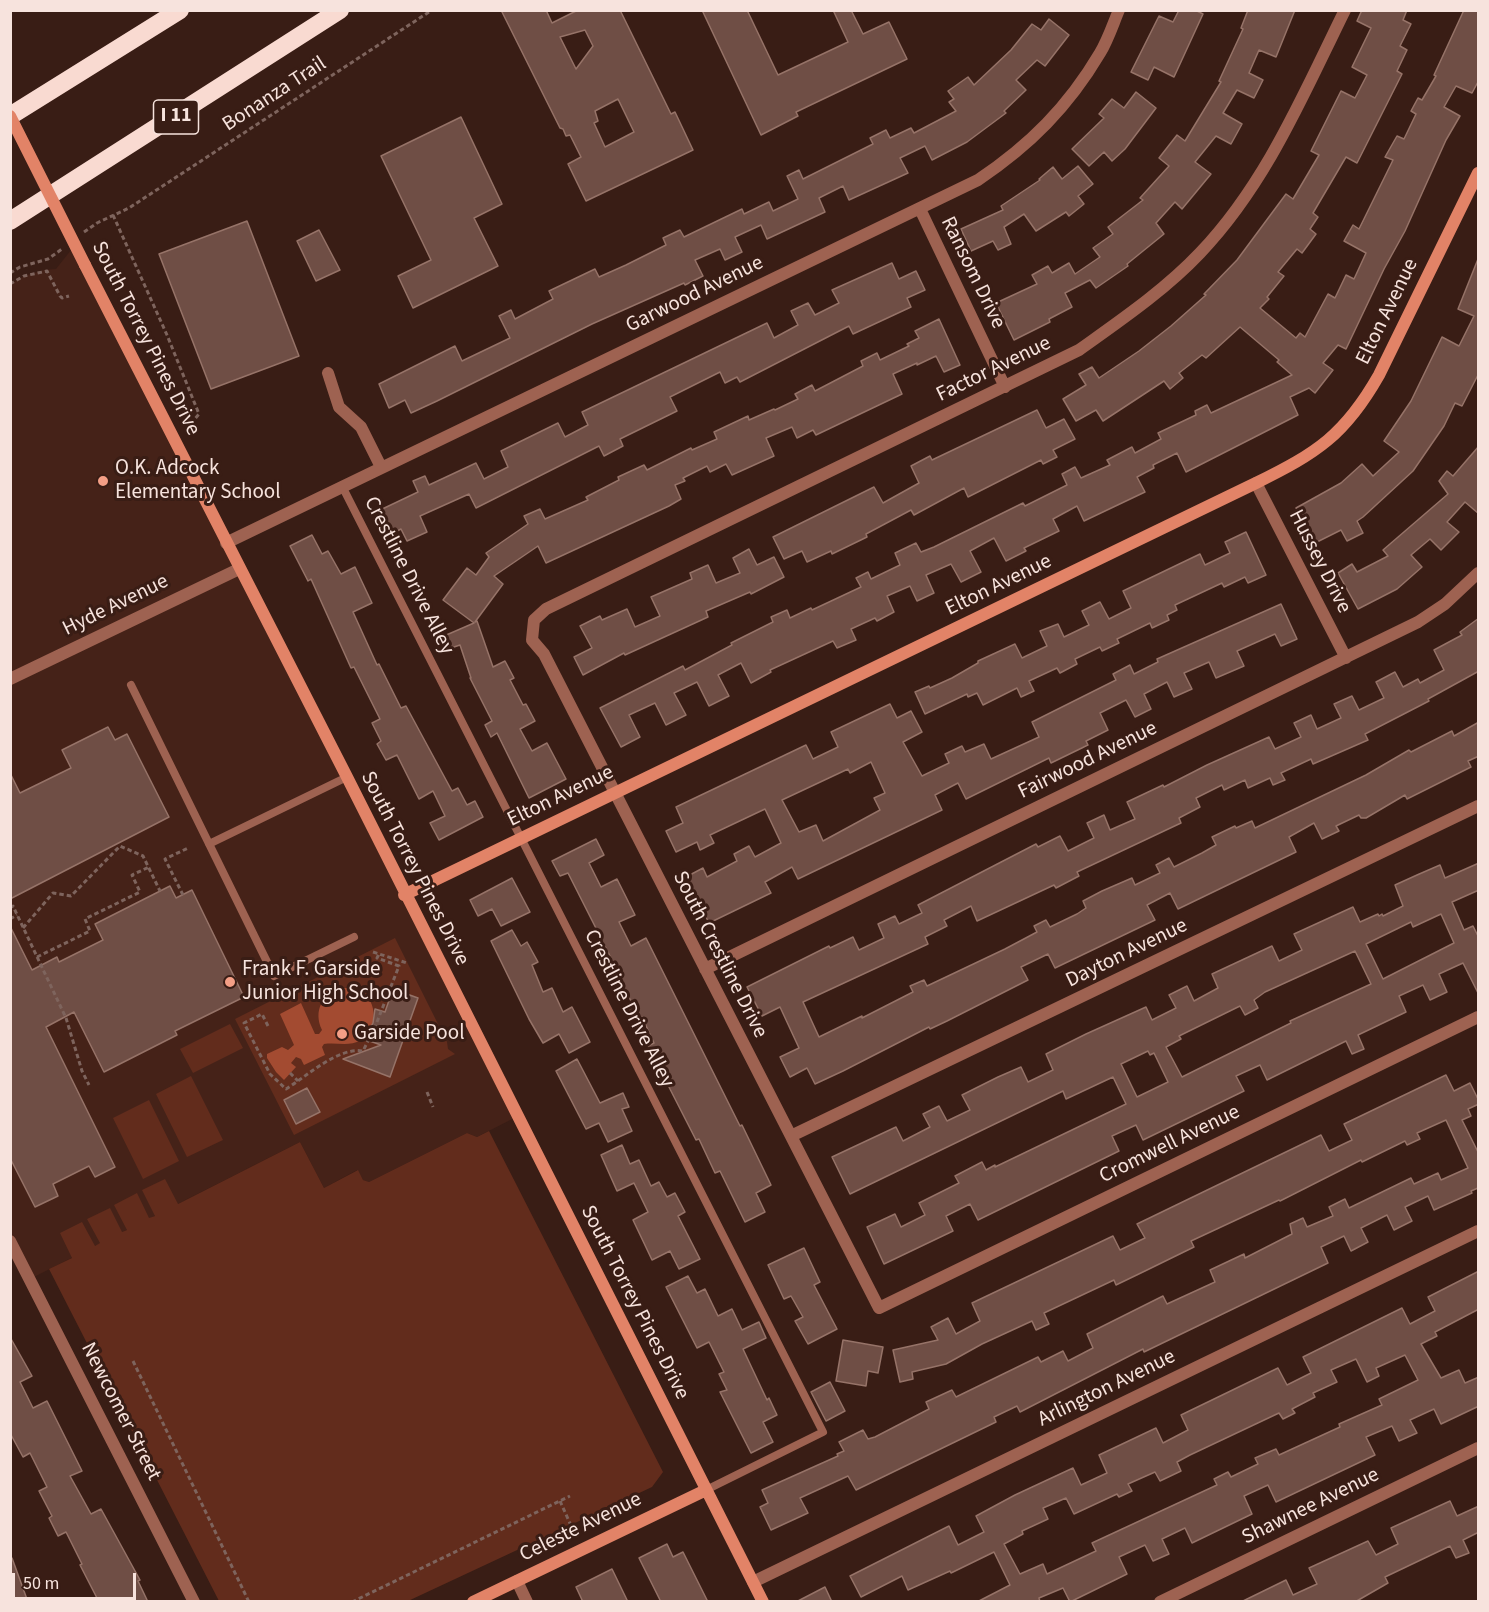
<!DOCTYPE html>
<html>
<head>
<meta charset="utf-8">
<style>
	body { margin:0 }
	#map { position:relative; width:1489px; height:1612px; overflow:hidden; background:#391d15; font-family:"Source Sans 3",sans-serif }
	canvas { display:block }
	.frame { position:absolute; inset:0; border:12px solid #f7e3dd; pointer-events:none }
	.scale { position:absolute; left:12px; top:1573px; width:124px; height:27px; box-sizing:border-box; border:3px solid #f7e3dd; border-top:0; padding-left:8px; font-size:18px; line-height:21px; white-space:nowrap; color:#f7e3dd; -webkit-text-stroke:4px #391d15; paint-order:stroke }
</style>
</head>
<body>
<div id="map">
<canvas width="1489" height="1612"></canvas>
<div class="frame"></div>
<div class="scale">50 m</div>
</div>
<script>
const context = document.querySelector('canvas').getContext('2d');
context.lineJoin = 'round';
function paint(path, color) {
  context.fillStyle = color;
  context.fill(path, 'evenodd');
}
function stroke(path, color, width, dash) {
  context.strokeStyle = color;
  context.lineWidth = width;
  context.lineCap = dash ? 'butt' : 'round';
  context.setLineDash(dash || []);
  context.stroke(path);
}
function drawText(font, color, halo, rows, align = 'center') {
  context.font = font + ' "Source Sans 3",sans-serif';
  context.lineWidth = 6;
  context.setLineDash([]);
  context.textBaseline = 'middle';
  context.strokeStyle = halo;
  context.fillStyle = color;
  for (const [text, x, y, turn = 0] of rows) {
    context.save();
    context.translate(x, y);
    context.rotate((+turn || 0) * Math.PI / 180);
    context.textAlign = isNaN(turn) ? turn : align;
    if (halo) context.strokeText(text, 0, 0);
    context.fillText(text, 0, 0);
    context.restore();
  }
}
const built = new Path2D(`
	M75 245 518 1116 477 1137 467 1133 369 1182 363 1180 357 1170 324 1188 300 1142 30 1279 10 1241 11 284 24 276 44 270 56 269Z`);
const green = new Path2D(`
	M395 938 447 1042 448 1049 455 1054 294 1135 235 1019Z
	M230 1024 243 1048 193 1073 180 1049Z
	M191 1076 223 1140 187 1157 156 1094Z
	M149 1100 179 1161 143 1179 113 1118Z
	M489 1131 663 1472 652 1487 408 1601H219L49 1269 72 1258 60 1233 82 1222 95 1246 100 1243 87 1219 110 1208 122 1232 127 1230 114 1205 137 1193 149 1218 155 1216 142 1190 165 1179 178 1204 300 1142 324 1188 358 1170 363 1180 369 1182 467 1133 477 1137Z`);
const water = new Path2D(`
	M342 988C349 988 355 988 361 991 378 1002 378 1029 361 1040 349 1047 337 1042 324 1044L322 1047 325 1055 304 1065 301 1059 296 1057 291 1063 296 1067 284 1080 276 1072 267 1058V1054L282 1047 288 1050 294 1045 280 1014 301 1003 315 1034H319L322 1030C313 1011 322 994 342 988Z`);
const building = new Path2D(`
	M501 10H546L552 23 578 10H620L671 114 675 112 693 150 586 201 568 164 581 157 570 135 566 136 563 129 560 128ZM585 30 593 46 576 69 560 37ZM618 99 634 132 605 147 594 123 598 121 595 111Z
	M702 10H747L778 75 848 42 833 10H851L863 34 889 22 907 59 796 112 798 116 761 135Z
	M1179 10H1195L1203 14 1174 77 1154 67 1148 80 1131 72 1159 16 1173 22Z
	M1248 10H1295L1276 57 1259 50 1249 73 1263 80 1254 98 1237 90 1223 113 1242 124 1231 144 1216 136 1195 162 1211 174 1182 209 1175 202 1156 223 1164 234 1127 264 1128 266 1096 288 1090 280 1065 293 1072 307 1049 319 1050 322 1014 340 996 303 1037 284 1032 275 1048 266 1052 273 1069 263 1075 274 1100 257 1093 248 1113 234 1108 227 1143 200 1140 198 1169 166 1159 158 1177 135 1185 141 1221 82 1219 81 1243 29 1241 28Z
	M1362 10H1407L1403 20 1411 24 1400 46 1407 50 1397 71 1402 74 1357 163 1346 157 1313 213 1318 217 1310 229 1316 234 1302 253 1297 249 1278 272 1284 276 1267 297 1269 299 1260 308 1296 338 1300 333 1305 337 1328 294 1335 298 1346 275 1354 279 1366 253 1344 241 1353 225 1359 229 1393 160 1385 157 1397 136 1404 139 1416 114 1411 111 1418 98 1422 100 1436 76 1434 75 1464 10H1479V80L1472 93 1456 86 1444 107 1460 116 1446 140 1405 231 1384 269 1346 349 1338 345 1323 363 1333 370 1315 393 1309 388 1290 397 1298 415 1186 472 1177 453 1153 465 1154 468 1137 477 1145 492 1084 521 1077 506 1053 519 1059 531 1024 548 1026 551 1006 561 994 538 970 551 981 572 961 582 951 564 926 575 934 593 917 601 910 586 887 596 894 612 877 621 875 618 851 629 856 640 837 648 833 641 770 670 771 672 751 683 741 663 718 675 729 696 709 706 697 682 674 693 686 715 666 725 655 703 629 715 640 737 621 747 600 708 683 666 685 670 732 645 731 643 773 622 771 617 787 610 790 618 811 608 812 610 861 587 856 578 868 572 871 579 900 565 895 553 916 543 921 552 934 547 1023 503 1025 506 1067 485 1062 474 1075 467 1081 478 1110 465 1107 460 1132 447 1135 453 1161 439 1158 433 1196 415 1195 411 1207 405 1211 413 1292 375 1277 362 1279 360 1240 327 1206 358 1202 355 1179 373 1183 378 1170 389 1164 381 1103 421 1096 410 1076 421 1063 399 1086 385 1079 374 1092 367 1099 378 1139 351 1171 326 1206 295 1204 294 1237 260 1286 194 1293 199 1319 155 1311 151 1341 91 1355 98 1367 75 1352 67 1371 28 1357 21Z
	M1049 19 1069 35 1045 66 1037 60 1016 80 1026 90 1004 111 1006 113 967 142 932 160 925 146 900 158 908 173 849 200 843 186 819 198 825 212 767 239 761 225 735 237 742 252 725 260 720 249 695 260 703 276 685 285 684 283 592 324 437 401 411 413 405 400 389 408 379 384 455 346 462 361 510 338 499 316 511 310 515 319 553 299 549 291 595 269 599 277 626 265 666 245 663 238 680 230 684 237 742 209 744 214 769 202 773 211 798 199 787 176 799 170 803 179 873 144 870 138 886 130 890 138 911 128 914 133 956 111 949 102 954 99 948 91 968 77 974 85 1011 50 1032 24 1041 30Z
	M1136 92 1156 108 1125 149 1112 161 1104 152 1089 166 1072 149 1104 118 1099 114 1112 99 1124 108Z
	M461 117 502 204 474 218 498 266 413 308 398 276 431 260 381 156Z
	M1078 166 1093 184 1078 196 1084 204 1069 216 1066 212 1036 231 1024 214 1004 227 1011 244 998 250 993 241 971 251 961 229 1003 210 1001 206 1040 180 1039 179 1053 167 1062 179Z
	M247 221 299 356 211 389 159 254Z
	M319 230 340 270 316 281 297 241Z
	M1478 259 1479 373 1462 406 1455 403 1444 426 1413 471 1363 517 1357 521 1363 533 1347 541 1341 530 1315 543 1296 508 1341 483 1362 464 1373 476 1399 452 1384 441 1411 401 1442 337 1459 346 1474 316 1458 309Z
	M892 263 899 279 916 271 925 290 907 298 911 307 853 334 849 326 740 382 737 377 725 383 720 372 670 397 677 411 620 439 623 446 604 456 599 446 476 508 469 494 420 516 427 532 407 541 401 529 387 536 376 512 418 492 413 481 425 476 429 485 476 463 484 479 508 467 501 451 558 423 565 437 588 425 582 412 767 323 774 338 798 325 791 311 808 303 815 315 839 303 832 290Z
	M939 319 960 365 944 372 936 356 917 365V363L893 374 902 394 816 435 813 430 797 438 792 427 766 438 774 456 732 475 726 464 710 472 707 466 683 478 685 481 675 485 681 499 669 506 546 563 538 546 494 576 503 584 475 622 477 621 493 667 505 661 514 678 510 680 523 705 526 704 535 721 520 729 532 751 547 743 566 779 529 798 497 733 491 737 485 725 492 721 470 678H471L460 645 448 649 444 636 474 623 443 600 467 568 476 575 489 557 486 553 528 524 524 516 540 509 545 519 588 500 586 497 619 480 618 477 644 465 647 470 691 448 692 450 717 439 714 432 748 416 749 420 774 409 775 410 798 399 795 394 812 385 815 391 863 366 861 361 877 353 880 360 909 346 907 344 919 338 915 331Z
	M1037 410 1046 428 1064 419 1075 439 1053 450 1057 457 1043 464 1041 460 968 497 964 488 914 515 911 510 866 534 867 537 832 554 831 551 807 562 802 551 784 559 773 537 874 487 883 503 919 483 911 466 930 456 932 460Z
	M1479 446V514L1465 502 1447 522 1459 532 1441 550 1430 539 1411 555 1422 567 1397 589 1358 609 1338 573 1352 564 1357 572 1388 556 1383 550 1448 494 1439 481 1447 471 1453 476Z
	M1246 532 1266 575 1248 583 1245 577 1224 587 1222 583 1175 605 1177 610 1167 615 1169 620 1152 628 1150 623 1117 639 1119 643 1102 651 1100 647 1075 659 1077 664 1060 673 1057 668 1029 681 1034 691 1021 697 1017 688 983 705 977 693 968 697 967 694 925 714 915 692 929 686 930 688 952 678 978 663V661L1015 644 1022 658 1047 646 1040 631 1058 624 1064 637 1089 625 1082 611 1100 602 1109 619 1131 608 1123 591 1200 554 1205 565 1230 553 1225 542Z
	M312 535 322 554 328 551 341 574 355 567 372 603 353 612 377 665 379 664 401 708 406 706 452 791 458 788 467 805 475 801 483 817 439 840 430 823 445 816 433 791 419 799 397 755 386 760 377 744 381 741 372 723 380 719 354 667 351 668 311 579 308 581 290 546Z
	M749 549 757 565 774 557 784 577 751 594 750 592 706 611 708 617 625 655 624 653 583 675 574 657 592 648 580 626 600 616 602 620 627 609 635 627 660 616 651 597 692 579 690 573 708 565 716 583 740 573 733 558Z
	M1281 604 1297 639 1281 646 1275 634 1237 651 1244 666 1216 678 1209 662 1184 673 1192 689 1174 697 1167 682 1144 694 1151 709 1135 717 1126 700 1100 713 1108 730 1086 741 1088 745 1051 763 1049 758 966 799 958 783 935 795 942 810 798 879 792 867 765 882 771 893 709 923 686 877 703 868 707 877 737 861 734 854 749 846 755 857 781 843 765 809 710 835 714 843 700 850 697 842 676 852 666 831 683 823 676 807 806 745 813 759 838 747 831 732 890 704 897 718 911 711 922 732 903 742 922 776 949 763 945 754 962 746 965 752 984 744 991 759 1039 737 1032 722 1116 680 1113 674 1130 665 1134 674 1158 662 1157 659ZM871 762 885 793 874 798 880 810 823 841 816 825 799 832 782 800 848 769 850 773Z
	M1479 618V671L1428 699 1429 701 1365 734 1368 740 1313 764 1311 759 1281 773 1285 780 1273 785 1270 778 1248 788 1245 780 1224 790 1222 785 1196 798 1200 807 1179 818 1181 823 1077 872 1079 876 1056 888 1054 885 977 921 971 906 944 920 947 926 925 937 928 944 803 1002 819 1037 862 1016V1018L913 992 910 986 924 980 927 986 1005 949 1037 932 1034 926 1046 920 1050 927 1077 914 1086 908 1083 901 1102 891 1132 878 1135 885 1160 873 1156 865 1169 858 1174 867 1202 853 1216 845 1212 837 1235 826 1236 828 1252 821 1255 828 1366 775 1409 750 1411 752 1452 731 1454 736 1479 722V756L1468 761 1471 767 1407 799 1405 795 1366 818H1361L1359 815 1336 826 1339 831 1322 839 1314 823 1289 837 1296 852 1178 909 1170 893 1147 905 1155 920 1055 968 1048 954 1021 967 1028 980 947 1021 930 1029 929 1027 843 1071 815 1084 807 1068 790 1077 780 1057 799 1048 780 1007 762 1016 747 987 829 946 830 948 853 937 859 950 884 938 878 924 895 916 899 924 922 913 918 905 1036 844 1038 847 1060 836 1068 851 1094 838 1087 823 1104 815 1110 830 1135 819 1127 802 1163 785 1164 787 1207 765 1269 737 1275 749 1301 737 1294 723 1311 715 1317 729 1341 718 1334 704 1352 696 1359 710 1384 698 1376 682 1395 672 1403 687 1418 679 1420 683 1444 670 1434 650 1462 635 1460 632Z
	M108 727 115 740 127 734 169 817 10 899V773L20 793 71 768 62 750Z
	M596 839 604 855 589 863 601 887 617 879 635 915 619 922 631 946 646 938 740 1126 742 1125 771 1185 756 1193 765 1212 745 1222 720 1171 715 1173 699 1139 696 1140 648 1046 654 1043 642 1017 634 1021 627 1006 632 1003 617 974 612 976 605 961 611 958 568 873 560 876 552 861Z
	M1479 863V890L1452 902 1464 930 1473 926 1479 938V995L1463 963 1439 974 1447 992 1430 1000 1423 985 1399 996 1406 1012 1358 1035 1364 1049 1352 1054 1346 1041 1267 1080 1260 1065 1236 1076 1244 1091 1143 1140 1136 1125 1112 1136 1119 1151 978 1220 970 1204 946 1216 953 1231 884 1264 867 1227 895 1214 901 1227 925 1215 919 1203 959 1183 955 1176 982 1162 986 1170 995 1165V1167L1126 1104 1113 1077 1066 1099 1063 1091 850 1194 832 1157 896 1127 903 1141 930 1127 923 1114 939 1106 947 1121 970 1110 962 1095 998 1077 1021 1067 1028 1082 1053 1070 1046 1054 1086 1034 1146 1007 1152 1020 1176 1008 1169 995 1187 986 1194 1001 1218 988 1212 974 1272 946 1279 961 1302 950 1294 934 1353 907 1360 922 1378 914 1379 916 1382 914 1383 916 1403 906 1395 885 1417 875 1440 865 1445 878ZM1441 914 1454 943 1383 979 1366 944 1411 922 1413 927ZM1355 951 1371 984 1290 1021 1291 1023 1182 1077 1166 1047 1181 1039 1179 1036 1240 1006 1245 1015 1258 1008 1254 1000 1265 992ZM1148 1051 1150 1055 1154 1053 1168 1082 1137 1097 1121 1064Z
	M512 878 530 912 501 926 492 909 478 916 470 900Z
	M170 886 176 898 192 890 244 997 175 1031 177 1035 104 1072 74 1012 46 1027 115 1167 95 1177 89 1166 53 1184 58 1196 35 1207 10 1158V926L32 970 57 957 59 962 103 940 95 924Z
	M512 930 521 946 527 942 538 962 532 965 543 992 552 988 563 1012 572 1007 590 1042 569 1053 559 1034 543 1043 529 1019 491 941Z
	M393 989 418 998 390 1077 343 1059 381 1045 364 1039 373 1023 375 1009 385 1012Z
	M577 1059 600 1103 623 1093 629 1107 622 1109 632 1131 608 1142 599 1123 586 1129 556 1071Z
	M1446 1075 1454 1091 1470 1083 1479 1101V1104L1468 1109 1471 1116 1462 1120 1479 1154V1190L1478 1188 1471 1191 1472 1193 1434 1210 1428 1196 1405 1207 1412 1221 1394 1230 1387 1215 1361 1228 1368 1242 1351 1251 1344 1236 1321 1247 1328 1263 1144 1352 1143 1349 1020 1412 1017 1406 994 1417 996 1422 856 1490 848 1476 800 1498 808 1513 771 1530 760 1507 768 1503 762 1490 838 1456 837 1454 844 1451 839 1442 863 1430 868 1439 875 1437 929 1409 926 1402 952 1390 956 1397 1038 1357 1041 1362 1063 1351 1068 1361 1093 1348 1087 1334 1163 1296 1167 1304 1215 1282 1210 1270 1244 1254 1245 1258 1292 1234 1290 1224 1303 1218 1307 1227 1333 1216 1329 1207 1345 1199 1349 1208 1411 1178 1414 1184 1438 1173 1441 1180 1468 1168 1446 1120 1417 1133 1420 1139 1407 1145 1405 1141 1362 1162 1361 1160 1280 1201 1279 1200 1191 1241 1194 1247 1145 1271 1116 1285 1114 1280 1044 1313 1049 1324 1036 1330 1032 1321 982 1344 946 1364 912 1372 913 1379 900 1382 893 1350 938 1340 931 1327 948 1318 956 1334 980 1321 972 1303 1113 1236 1120 1250 1145 1238 1137 1224 1321 1135 1329 1151 1352 1140 1344 1124Z
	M307 1088 320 1112 296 1124 284 1100Z
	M622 1145 630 1164 639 1160 651 1186 659 1182 667 1197 675 1193 685 1212 678 1216 700 1259 679 1269 670 1251 652 1260 633 1220 648 1212 634 1183 617 1191 601 1155Z
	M804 1248 820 1282 814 1285 837 1329 808 1344 795 1321 803 1317 791 1296 784 1299 768 1265Z
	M1479 1271V1309L1435 1332 1437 1336 1421 1344 1441 1378 1459 1370 1465 1383 1479 1377V1406L1441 1424 1434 1409 1410 1420 1417 1433 1399 1441 1392 1426 1366 1437 1375 1455 1276 1502 1268 1485 1244 1496 1252 1514 1192 1543 1185 1528 1162 1539 1169 1554 1153 1561 1145 1545 1119 1557 1127 1574 1070 1602 1063 1588 1039 1598 1040 1602H977L1010 1585 994 1552 951 1573 950 1571 908 1590 902 1576 861 1597 850 1576 949 1526 958 1545 984 1532 976 1516 1015 1495 1073 1468 1081 1485 1107 1473 1099 1455 1156 1428 1163 1443 1188 1430 1181 1415 1278 1368 1287 1385 1311 1373 1303 1357 1402 1308 1410 1324 1435 1311 1428 1297ZM1405 1355 1418 1380 1379 1399 1382 1405 1339 1424 1340 1427 1279 1455 1276 1449 1255 1458 1258 1464 1231 1477 1228 1472 1214 1479 1217 1485 1092 1543 1096 1551 1047 1574 1043 1564 1020 1574 1004 1544 1023 1534 1022 1531 1048 1519 1043 1508 1066 1498 1074 1514 1117 1494 1119 1497 1132 1491 1128 1484 1155 1472 1160 1481 1181 1471 1177 1462 1190 1455 1279 1413 1283 1419 1295 1413 1292 1409 1315 1397 1313 1393 1337 1382 1331 1370 1356 1359 1367 1382 1379 1376 1376 1368Z
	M688 1276 697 1293 705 1289 718 1316 732 1309 742 1330 759 1322 766 1338 743 1349 767 1400 769 1398 777 1415 763 1422 773 1442 751 1453 720 1392 727 1390 719 1374 724 1372 709 1342 697 1348 666 1287Z
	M10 1337 32 1376 20 1382 33 1408 47 1401 82 1471 70 1476 91 1514 101 1509 140 1580 138 1581 148 1602H99L80 1565 82 1564 66 1532 58 1536 49 1518 52 1516 39 1491 47 1487 30 1453 23 1457 10 1433Z
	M843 1340 883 1347 878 1373 868 1371 866 1386 836 1381Z
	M830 1382 845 1411 826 1421 811 1392Z
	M1450 1501 1457 1516 1479 1506V1532L1463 1540 1469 1553 1456 1558 1450 1546 1385 1577 1388 1583 1355 1602H1241L1286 1580 1293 1595 1317 1584 1309 1568 1368 1541 1376 1555 1398 1544 1391 1528Z
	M667 1544 673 1557 683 1552 708 1602H661L639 1558Z
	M10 1558H12L28 1602H10Z
	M612 1569 628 1602H583L576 1587Z
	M825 1587 832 1602H796Z`);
const path = new Path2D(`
	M113 215 167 335 199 414 194 420
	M84 232 97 223 129 208 432 10
	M10 273 20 267 48 259 62 249
	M10 284 24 276 47 271 60 296 62 298 69 296
	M183 895 165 859 188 848
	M10 908 13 906 66 1018 82 1071 89 1085
	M10 919 17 915
	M23 928 53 893 71 896 120 846 143 856 160 891
	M373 952 407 963
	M37 957 90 931 85 919 140 892 132 875 149 867
	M268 1026 262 1014 244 1023 270 1074 286 1089C307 1076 338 1047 363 1051L375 1027 399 966 377 958 379 954
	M428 1034 430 1025
	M404 1037 416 1040
	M290 1073 298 1081
	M427 1092 433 1107
	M133 1361 249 1602
	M560 1501 573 1530
	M352 1602 570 1496`);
const lane = new Path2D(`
	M342 486 823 1432 706 1490
	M131 685 274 976 354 937
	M209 844 347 777`);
const street = new Path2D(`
	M1345 10C1303 95 1266 184 1200 253 1165 290 1121 320 1079 350L546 609 534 620 532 640 544 654 879 1308 1478 1017
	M920 209 1005 387
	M328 373 339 407 361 427 381 467
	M1256 483 1346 658
	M226 543 978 180C1030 145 1068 107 1100 53 1108 40 1113 24 1119 10
	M10 679 239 569
	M705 969 1418 622 1445 604 1478 573
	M791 1136 1478 806
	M10 1241 194 1602
	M517 1581 527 1602
	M753 1582 1478 1231
	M1160 1602 1478 1448`);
const secondary = new Path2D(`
	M85 265 347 777 763 1602
	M404 895 1256 483C1317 453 1345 435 1379 375L1478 173
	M473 1602 706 1490`);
const highway = new Path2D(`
	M10 116 180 10
	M10 221 340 10`);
const secondaryBridge = new Path2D(`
	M10 116 85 265`);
const markers = [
	[103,481,6,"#f49f86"],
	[230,982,6,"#f49f86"],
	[342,1034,6,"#f49f86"]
];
const shields = [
	[176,117,45]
];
const shieldNames = [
	["I 11",176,117]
];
const streetNames = [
	["Bonanza Trail",275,95,-33],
	["Ransom Drive",972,273,64],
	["Garwood Avenue",695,295,-26],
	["Elton Avenue",1388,312,-64],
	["South Torrey Pines Drive",145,339,63],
	["Factor Avenue",994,370,-26],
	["Hussey Drive",1319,562,63],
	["Crestline Drive Alley",408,576,63],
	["Elton Avenue",999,586,-26],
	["Hyde Avenue",116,606,-26],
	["Fairwood Avenue",1088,761,-26],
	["Elton Avenue",561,797,-26],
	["South Torrey Pines Drive",414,869,63],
	["Dayton Avenue",1127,954,-26],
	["South Crestline Drive",719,955,63],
	["Crestline Drive Alley",628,1009,63],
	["Cromwell Avenue",1170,1145,-26],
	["South Torrey Pines Drive",634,1303,63],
	["Arlington Avenue",1107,1389,-26],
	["Newcomer Street",120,1412,63],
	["Shawnee Avenue",1311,1507,-26],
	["Celeste Avenue",581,1528,-26]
];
const poiNames = [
	["O.K. Adcock",115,469],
	["Elementary School",115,493],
	["Frank F. Garside",242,970],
	["Junior High School",242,994],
	["Garside Pool",354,1034]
];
paint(built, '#452218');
paint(green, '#622c1c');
paint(water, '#a34b31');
paint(building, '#6f4e45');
stroke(building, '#967368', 1.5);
stroke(path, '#7e645d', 3, [4.5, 3]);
stroke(lane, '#9e6251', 8);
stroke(street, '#9e6251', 12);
stroke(secondary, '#e28367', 12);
stroke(highway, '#f9dad1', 18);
stroke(secondaryBridge, '#e28367', 12);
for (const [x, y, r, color] of markers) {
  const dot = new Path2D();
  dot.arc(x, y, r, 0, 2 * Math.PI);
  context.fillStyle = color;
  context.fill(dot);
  stroke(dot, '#391d15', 2);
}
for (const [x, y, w] of shields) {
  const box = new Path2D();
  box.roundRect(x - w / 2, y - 17, w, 34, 4.5);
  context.fillStyle = '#391d15';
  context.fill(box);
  stroke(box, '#f7e3dd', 1.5);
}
drawText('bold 20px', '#f7e3dd', null, shieldNames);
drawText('21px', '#f7e3dd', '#391d15', streetNames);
drawText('21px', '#f7e3dd', '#391d15', poiNames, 'left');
</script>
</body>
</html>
